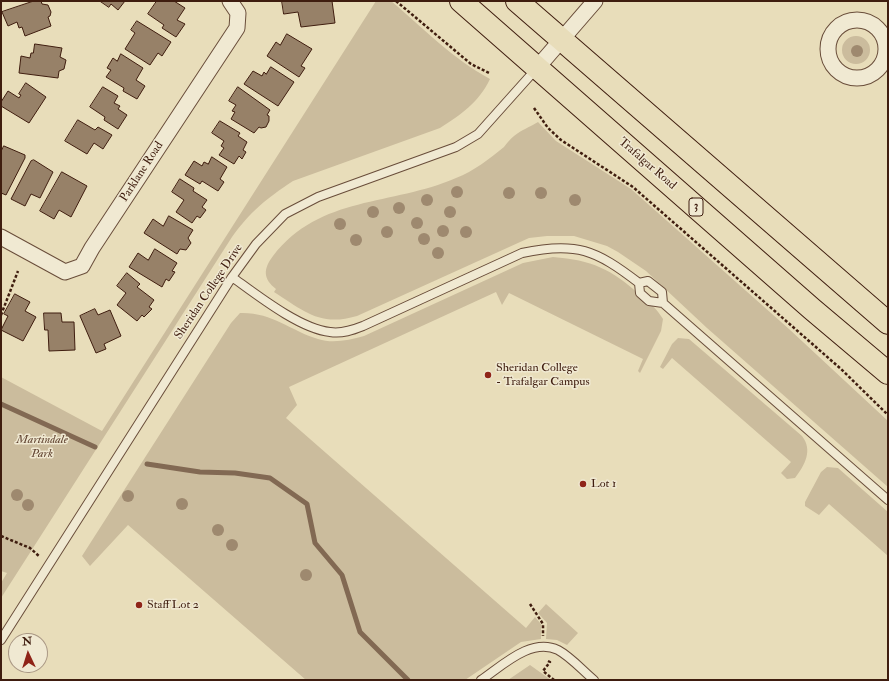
<!DOCTYPE html>
<html>
<head>
<meta charset="utf-8">
<style>
	body { margin:0 }
	#map { position:relative; width:889px; height:681px; overflow:hidden; background:#e8ddba; font-family:"IM FELL Double Pica",serif }
	canvas { display:block }
	.frame { position:absolute; inset:0; border:2px solid #3f1d0f; pointer-events:none }
	.north { position:absolute; left:8px; top:633px; width:40px; height:40px; box-sizing:border-box; background:#f0e9d2; border:1px solid #a99784; border-radius:50%; rotate:356deg; font-size:11px; font-weight:700; line-height:16px; text-align:center; color:#3f1d0f }
	.north::after { content:''; display:block; margin:auto; width:14px; height:18px; background:#8f2418; clip-path:polygon(50% 0,100% 100%,50% 72%,0 100%) }
</style>
</head>
<body>
<div id="map">
<canvas width="889" height="681"></canvas>
<div class="frame"></div>
<div class="north">N</div>
</div>
<script>
const context = document.querySelector('canvas').getContext('2d');
context.lineJoin = 'round';
function paint(path, color) {
  context.fillStyle = color;
  context.fill(path, 'evenodd');
}
function stroke(path, color, width, dash) {
  context.strokeStyle = color;
  context.lineWidth = width;
  context.lineCap = dash ? 'butt' : 'round';
  context.setLineDash(dash || []);
  context.stroke(path);
}
function drawText(font, color, halo, rows, align = 'center') {
  context.font = font + ' "IM FELL Double Pica",serif';
  context.lineWidth = 3;
  context.setLineDash([]);
  context.textBaseline = 'middle';
  context.strokeStyle = halo;
  context.fillStyle = color;
  for (const [text, x, y, turn = 0] of rows) {
    context.save();
    context.translate(x, y);
    context.rotate((+turn || 0) * Math.PI / 180);
    context.textAlign = isNaN(turn) ? turn : align;
    if (halo) context.strokeText(text, 0, 0);
    context.fillText(text, 0, 0);
    context.restore();
  }
}
const green = new Path2D(`
	M376 1H391C423 28 453 59 490 79 479 102 461 115 440 128L293 181C266 199 251 211 232 237L1 598V583L7 573 1 571V377L102 431Z
	M842 50a14 14 0 1 1 28 0a14 14 0 1 1-28 0Z
	M538 122 556 141 631 189 789 329 888 421V487L707 328 646 271 618 252 607 246 574 236H547L529 238 357 316C320 327 304 311 274 292L276 289C263 279 263 269 273 256 320 195 392 206 456 178 474 171 489 159 504 147 507 143 510 139 514 136 521 130 530 127 538 122Z
	M553 257C592 260 611 269 640 295 649 302 657 309 663 319L661 331 640 373 638 371 643 359 509 293 502 305 496 292 289 387 297 405 286 418 526 628 535 617 541 624V639L521 642 465 680H306L128 525 90 566 82 556 231 323 240 313C272 312 289 330 318 339 333 344 349 340 364 336L523 263Z
	M678 338 689 339 802 436C813 450 805 465 795 478L787 479 781 473 791 462 672 358 663 369 660 367 672 344Z
	M827 467 838 468 888 512V556L829 504 819 515 805 506V502L821 472Z
	M546 604 578 633 567 645 557 640 546 639 547 623 538 613Z
	M530 665 551 680H508Z`);
const stream = new Path2D(`
	M1 404 95 447
	M147 464 200 472 235 473 270 478 307 504 315 543 342 575 360 632 408 680`);
const building = new Path2D(`
	M34 1H41L42 4 48 5 51 12 50 16 48 17 51 26 25 36 22 27 19 28 17 22 8 26 2 12Z
	M100 1H125L118 10 111 4 109 7Z
	M157 1H174L185 8 177 20 185 24 176 37 162 28 164 25 148 14Z
	M282 1H332L335 23 301 27 298 12 284 14Z
	M137 21 171 42 162 56 158 53 150 65 125 49 135 33 131 30Z
	M287 34 312 49 301 66 305 68 299 77 267 56 276 42 280 45Z
	M35 44 62 48 60 57 66 60 64 69 59 71 58 78 19 73 21 56 30 58 31 53H33Z
	M121 54 143 68 136 80 145 86 137 99 123 91 124 88 106 77 111 70 107 68 113 58 117 61Z
	M271 67 294 82 278 106 244 84 253 71 262 76 264 72 266 74Z
	M26 83 46 97 29 123 1 106V102L8 91 19 98 21 95 19 94Z
	M103 87 118 96 114 103 120 106 118 109 127 115 118 129 104 120 105 117 90 107Z
	M238 87 270 110 267 115 269 116V121L266 127 261 128 259 127 254 133 231 119 235 112 232 111 236 105 229 101Z
	M78 120 95 130 98 127 112 135 103 149 94 143 87 154 65 141Z
	M220 121 240 133 238 136 247 142 243 150 246 152 242 159 239 156 234 164 219 155 224 148 221 146 224 141 212 133Z
	M4 146 25 155V158L6 195 1 193V152Z
	M212 157 227 167 220 179 224 182 218 191 202 181 200 184 185 175 194 161 202 166 204 162 208 164Z
	M34 160 53 172 40 198 31 194 25 206 11 199 31 161Z
	M62 172 87 186 71 217 59 210 54 219 40 211Z
	M180 179 194 188 193 191 207 200 202 207 206 210 200 218 197 216 192 223 176 212 184 200 172 192Z
	M169 216 193 230 188 238 191 243 186 250 180 249 177 254 144 233 153 219 163 226Z
	M155 249 177 263 172 271 175 272 169 281 166 279 162 287 129 267 138 253 148 260Z
	M127 273 140 284 137 287 154 300 149 307 152 309 144 317 142 315 137 321 117 305 126 293 117 286Z
	M15 294 30 302 25 311 36 317 23 341 1 330 8 316 4 314Z
	M95 309 98 315 110 310 121 336 104 344 106 349 96 353 80 316Z
	M44 313H61L62 322H74L75 350 49 351 48 330H45Z`);
const path = new Path2D(`
	M396 1 471 64 489 73
	M534 108 548 128 561 140 633 187 841 369 888 415
	M1 315 18 271
	M1 536 30 548 40 557
	M530 604 543 624V636
	M548 661 550 662 543 671 554 680`);
const lane = new Path2D(`
	M232 277C257 295 300 329 330 332 342 334 353 330 363 326L522 253C576 241 596 250 639 283
	M639 283 640 293 649 301 663 303 888 500
	M639 283 648 281 662 292 663 303
	M1 640 232 277 256 244 285 214 318 197 456 147 478 134 537 68
	M481 680C502 666 531 637 558 650 571 657 583 671 594 680`);
const street = new Path2D(`
	M828 49a29 29 0 1 1 58 0a29 29 0 1 1-58 0Z
	M537 68 595 1
	M1 237 65 272 82 266 92 248 237 28 238 13 230 1`);
const primary = new Path2D(`
	M461 1 812 309 888 373
	M517 1 888 323`);
const trees = [
	[857,51],
	[457,192],
	[509,193],
	[541,193],
	[427,200],
	[575,200],
	[399,208],
	[373,212],
	[450,212],
	[417,223],
	[340,224],
	[443,231],
	[387,232],
	[466,232],
	[424,239],
	[356,240],
	[438,253],
	[17,495],
	[128,496],
	[182,504],
	[28,505],
	[218,530],
	[232,545],
	[306,575]
];
const markers = [
	[488,375,4,"#8f2418"],
	[583,484,4,"#8f2418"],
	[139,605,4,"#8f2418"]
];
const shields = [
	[696,207,14]
];
const shieldNames = [
	["3",696,207]
];
const streetNames = [
	["Trafalgar Road",647,164,41],
	["Parklane Road",142,172,-57],
	["Sheridan College Drive",209,292,-56]
];
const poiNames = [
	["Sheridan College",496,368],
	["- Trafalgar Campus",496,382],
	["Lot 1",591,484],
	["Staff Lot 2",147,605]
];
const parkNames = [
	["Martindale",42,440],
	["Park",42,454]
];
paint(green, '#cbbc9d');
stroke(stream, '#826953', 5);
paint(building, '#978168');
stroke(building, '#3f1d0f', 1);
stroke(lane, '#694d3a', 10);
stroke(street, '#694d3a', 17);
stroke(primary, '#3f1d0f', 24);
stroke(path, '#3f1d0f', 2.5, [3, 2]);
stroke(lane, '#f0e9d2', 8);
stroke(street, '#f0e9d2', 15);
stroke(primary, '#e8ddba', 22);
context.fillStyle = '#9e896f';
for (const [x, y] of trees) {
  context.beginPath();
  context.arc(x, y, 6, 0, 2 * Math.PI);
  context.fill();
}
for (const [x, y, r, color] of markers) {
  const dot = new Path2D();
  dot.arc(x, y, r, 0, 2 * Math.PI);
  context.fillStyle = color;
  context.fill(dot);
  stroke(dot, '#f0e9d2', 1.5);
}
for (const [x, y, w] of shields) {
  const box = new Path2D();
  box.roundRect(x - w / 2, y - 9, w, 18, 3);
  context.fillStyle = '#f0e9d2';
  context.fill(box);
  stroke(box, '#3f1d0f', 1);
}
drawText('bold 11px', '#3f1d0f', null, shieldNames);
drawText('12px', '#3f1d0f', '#f0e9d2', streetNames);
drawText('12px', '#3f1d0f', '#f0e9d2', poiNames, 'left');
drawText('italic 12px', '#624532', '#f0e9d2', parkNames);
</script>
</body>
</html>
